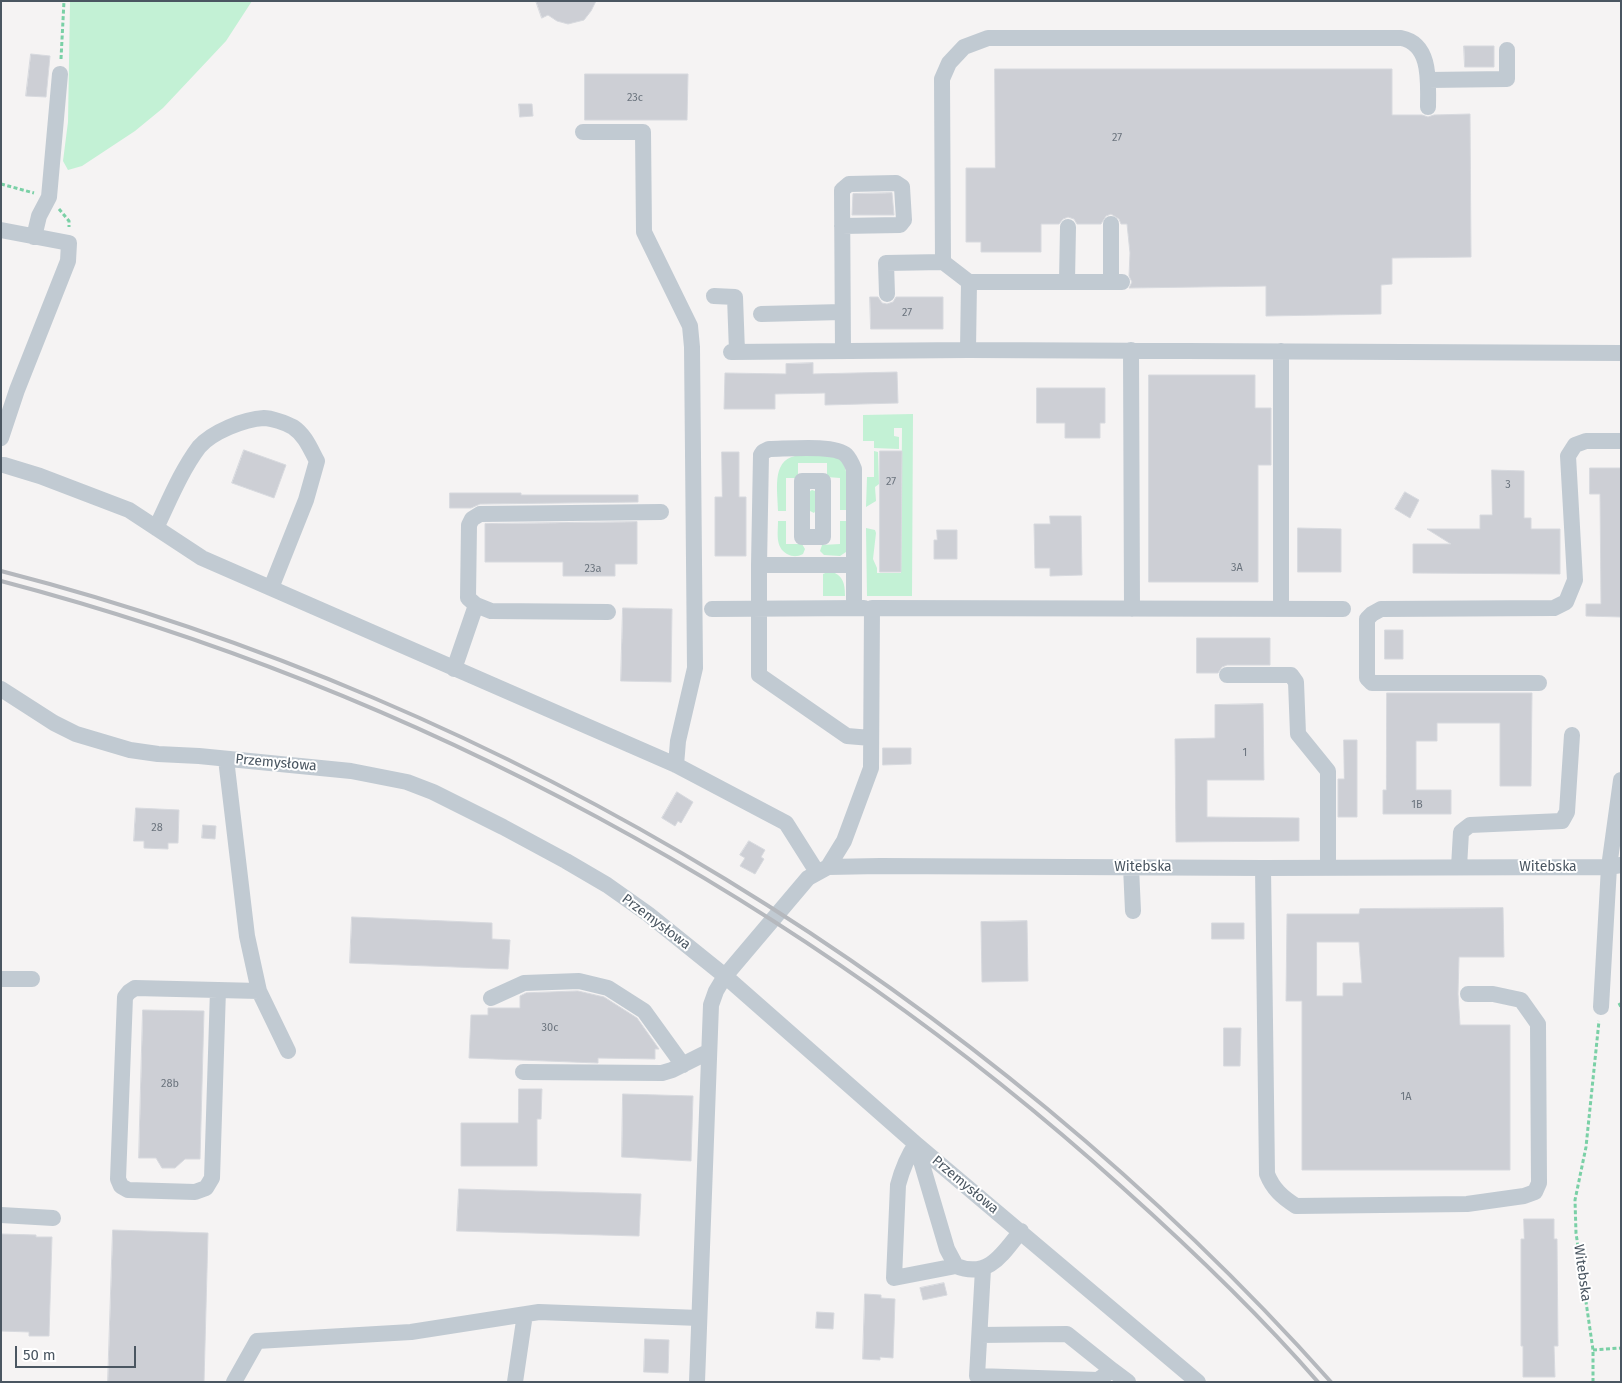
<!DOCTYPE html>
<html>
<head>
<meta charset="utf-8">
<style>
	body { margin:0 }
	#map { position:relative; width:1622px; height:1383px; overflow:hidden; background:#f5f3f3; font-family:"Fira Sans",sans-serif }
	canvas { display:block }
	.frame { position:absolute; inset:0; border:2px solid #4a5661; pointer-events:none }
	.scale { position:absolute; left:15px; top:1346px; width:121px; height:22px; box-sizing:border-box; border:2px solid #4a5661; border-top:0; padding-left:6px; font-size:15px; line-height:18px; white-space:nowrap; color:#4a5661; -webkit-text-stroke:4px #fff; paint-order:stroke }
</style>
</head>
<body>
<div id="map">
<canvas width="1622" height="1383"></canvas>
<div class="frame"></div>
<div class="scale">50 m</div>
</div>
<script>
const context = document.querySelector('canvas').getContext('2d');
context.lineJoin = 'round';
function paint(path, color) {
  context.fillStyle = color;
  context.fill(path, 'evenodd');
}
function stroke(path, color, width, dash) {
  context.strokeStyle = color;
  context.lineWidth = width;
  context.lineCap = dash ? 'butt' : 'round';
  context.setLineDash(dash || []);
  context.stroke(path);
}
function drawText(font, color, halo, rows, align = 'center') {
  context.font = font + ' "Fira Sans",sans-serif';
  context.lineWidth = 4;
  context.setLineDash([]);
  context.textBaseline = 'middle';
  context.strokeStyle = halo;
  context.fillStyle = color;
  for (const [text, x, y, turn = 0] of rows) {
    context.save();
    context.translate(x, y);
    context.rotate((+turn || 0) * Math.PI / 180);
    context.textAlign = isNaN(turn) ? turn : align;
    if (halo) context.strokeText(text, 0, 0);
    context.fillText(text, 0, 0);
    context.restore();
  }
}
const green = new Path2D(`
	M70 1H252L226 41 163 108 135 131 82 166 68 170 63 161 68 122Z
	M913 414 912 596H867L866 528 875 530 876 533 873 559 877 568V573H901L902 428H894V436L899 437V449L874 448V441H863V415Z
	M874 451 878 452 879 484 875 487 876 501 866 507 867 477H874Z
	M795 456C804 456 831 453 838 458 851 466 847 496 847 510H840V478L827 477V463H798V478H786V511H778C778 492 771 461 795 456Z
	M812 490 815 491 816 510 814 513 810 511 809 492Z
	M778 521H786V544H802L805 549 803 554C797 557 793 557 787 554 775 547 778 533 778 521Z
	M840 521H847L846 552 840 556 824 555 820 551 822 545 840 544Z
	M830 571C843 575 845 583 845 596H823V574Z`);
const building = new Path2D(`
	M536 1H596L591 11 584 20 568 24 557 21 548 15 542 18Z
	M1464 46H1494V67H1465Z
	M31 54 50 56 46 97 26 96Z
	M995 69H1392V115H1422L1428 117 1434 115 1470 114 1471 257 1392 258V284L1381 285V314L1266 316V286L1129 288 1132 282 1129 276 1130 253 1127 224H1121L1119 219 1111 214 1106 216 1101 224H1077L1074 219 1068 217 1063 219 1059 224H1041V252H981V242H966V168H995Z
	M585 74H688L687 120H585Z
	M519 104H532L533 116 520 117Z
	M892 193 894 215H852L853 194Z
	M870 297H878L882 303 887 304 893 302 896 297H943V329H871Z
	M813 363V374L897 372 898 403 825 405V393L775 394V409H724L725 373 786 374V364Z
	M1149 375H1255V408H1271V465H1258V582H1149Z
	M1037 388H1105V423H1100V438H1065V423H1037Z
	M244 450 286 465 274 498 232 483Z
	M880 451H902L901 572H880Z
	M722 452H739V497H746V556H715V497H722Z
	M1590 468H1621V617L1586 616V604H1601L1600 494H1590Z
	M1492 470 1524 471V518H1531V529H1560V574L1413 573V544H1451L1427 529H1480V515H1492Z
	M1405 492 1419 500 1410 518 1395 509Z
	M450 493H521V495H638V502L480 504 471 508H450Z
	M1050 516H1081L1082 575 1050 576V568H1035L1034 524H1050Z
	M637 522V564H615V576H563V562H485V524Z
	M1298 528 1341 529V572H1298Z
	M937 530H957V559H934V540H937Z
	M623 608 672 609 671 682 621 681Z
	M1385 630H1403V659H1385Z
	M1197 638H1270V665H1227L1222 667 1218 673H1197Z
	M1387 693H1532L1531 786H1500V723H1437V741H1416V790H1451V814H1383V790H1386Z
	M1263 704 1264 780H1207V817L1299 818V841L1176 842 1175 739 1215 738V705Z
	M1344 740H1357V817H1338V779H1344Z
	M883 748H911V764L883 765Z
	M677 792 693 802 681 823 678 821 675 826 662 818Z
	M136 808 179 810 178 843H168V849L144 848V841H134Z
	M203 825 216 826 215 839 202 838Z
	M749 841 765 850 761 857 764 859 755 874 740 866 745 858 740 855Z
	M1503 908 1504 957H1459L1458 994 1460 1025H1510V1170H1302V1001H1286L1287 914H1359L1360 909ZM1317 942H1359L1362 983H1343V996H1317Z
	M352 917 492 923V939L510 940 508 969 350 963Z
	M1027 921 1028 981 982 982 981 922Z
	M1212 923H1244V939H1212Z
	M578 991 604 997 637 1018 659 1049H655V1059L598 1058V1063L469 1058 471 1015H488V1008H520V996L526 993Z
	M143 1010 204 1011 200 1159H185L175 1168H162L156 1158H139Z
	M1224 1028H1241L1240 1066H1224Z
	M519 1089H542L541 1119H537V1166H461V1123H518Z
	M623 1094 693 1096 691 1161 622 1157Z
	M459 1189 641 1194 639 1236 457 1231Z
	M1524 1219H1554V1239H1557L1558 1346H1554L1555 1377H1523V1346H1521V1239H1524Z
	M113 1230 208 1233 204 1382H108Z
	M1 1234 36 1235V1237H52L49 1336H29V1332L1 1331Z
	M944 1283 947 1295 923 1300 920 1288Z
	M865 1294 881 1295V1298L895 1299 893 1358 880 1357V1360L863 1359Z
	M817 1312 834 1313 833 1329 816 1328Z
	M645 1339 669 1340 668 1373 644 1372Z`);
const path = new Path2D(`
	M61 59 64 1
	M1 184 34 193
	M59 209 69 221V227
	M1619 1003 1621 1007
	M1593 1350 1621 1348
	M1593 1382V1350L1576 1233 1575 1200 1586 1147 1599 1021`);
const minor = new Path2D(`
	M1428 80 1507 79V50
	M583 132H643L644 232 690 326 692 347 695 668 678 741 676 765
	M842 226 900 225 904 220 902 187 896 183 849 184 842 190 843 351
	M1 230 69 243 68 261 17 390 1 438
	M34 237 39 216 49 197 60 74
	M1067 281 1068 227
	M1111 281V224
	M969 282H1122
	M887 294 886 263 943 262
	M714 296 735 297 737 352
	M761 314 842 312
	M968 350 969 282 943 262 942 79 949 63 964 47 988 38H1401C1432 44 1428 83 1428 107
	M1131 350 1132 609
	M1281 351V609
	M731 352 968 350 1621 353
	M1 465H4L40 476 129 510 202 558 676 765 786 823 817 872
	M802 481H823V537H802Z
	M156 528C169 501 181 471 199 447 212 432 244 419 264 418 271 418 286 423 293 427 305 435 310 448 317 461L306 500 271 588
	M759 565V675L847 736 871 738
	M854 608V469C852 464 850 459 846 455 835 444 786 449 769 449L763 452 761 455 759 565H854
	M712 609 864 608
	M608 612 491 611 476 605 468 598 469 525 472 519 480 514 661 512
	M454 669 476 605
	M1227 675H1291L1296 682 1298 734 1328 771V868
	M1539 683H1372L1367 678V619L1372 614 1381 609 1554 608 1566 602 1575 580 1568 456 1575 445 1586 441H1621
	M1 689 54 723 76 734 130 750 158 754 199 756 351 771 407 782 433 792 503 827 566 861 607 885 648 914 725 976 916 1144 1198 1382
	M226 759 247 936 259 991 288 1051
	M828 867 844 841 871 768 872 608 1343 609
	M1131 867 1133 911
	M1459 867 1461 832 1470 825 1562 821 1567 812 1572 735
	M1263 868 1267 1174C1273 1189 1282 1197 1296 1206L1467 1204 1524 1196 1535 1192 1539 1183 1538 1024 1521 1000 1493 994H1468
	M1 979H32
	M218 990 135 988 129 992 125 997 118 1179 121 1186 128 1190 195 1192 206 1188 212 1178 218 990 259 991
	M491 998 524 983 579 981 608 988 644 1011 683 1065
	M1601 1007 1609 867 1621 865
	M523 1072 662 1073 672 1070 708 1052
	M916 1144C907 1157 902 1170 898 1185L894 1278 956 1266C989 1279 1003 1253 1021 1231
	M916 1144 947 1249 956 1266
	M1 1215 53 1218
	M980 1335 1067 1334 1112 1370 1098 1380 977 1376 983 1269
	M1112 1370 1128 1382
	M234 1382 257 1341 411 1332 539 1312 699 1318
	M515 1382 525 1314
	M697 1382 711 1005 716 991 725 976 808 878 828 867 880 866 1263 868 1609 867 1621 780`);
const rail = new Path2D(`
	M1 571C507 701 983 992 1331 1382
	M1 581C416 690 805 901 1123 1188 1191 1249 1258 1313 1318 1382`);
const numberNames = [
	["23c",635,98],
	["27",1117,138],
	["27",907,313],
	["27",891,482],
	["3",1508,485],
	["3A",1237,568],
	["23a",593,569],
	["1",1245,753],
	["1B",1417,805],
	["28",157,828],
	["30c",550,1028],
	["28b",170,1084],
	["1A",1406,1097]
];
const streetNames = [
	["Przemysłowa",276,763,5],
	["Witebska",1143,867],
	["Witebska",1548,867],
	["Przemysłowa",656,922,37],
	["Przemysłowa",965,1185,40],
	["Witebska",1582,1273,82]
];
paint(green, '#c3f1d5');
paint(building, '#cdcfd5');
stroke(building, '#d7d9de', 1);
stroke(path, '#7ad0a6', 3, [4, 2.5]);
stroke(minor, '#c1cad2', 16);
stroke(rail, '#b5b8bd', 4);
drawText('11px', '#6b747e', null, numberNames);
drawText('14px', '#4a5661', '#fff', streetNames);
</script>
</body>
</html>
